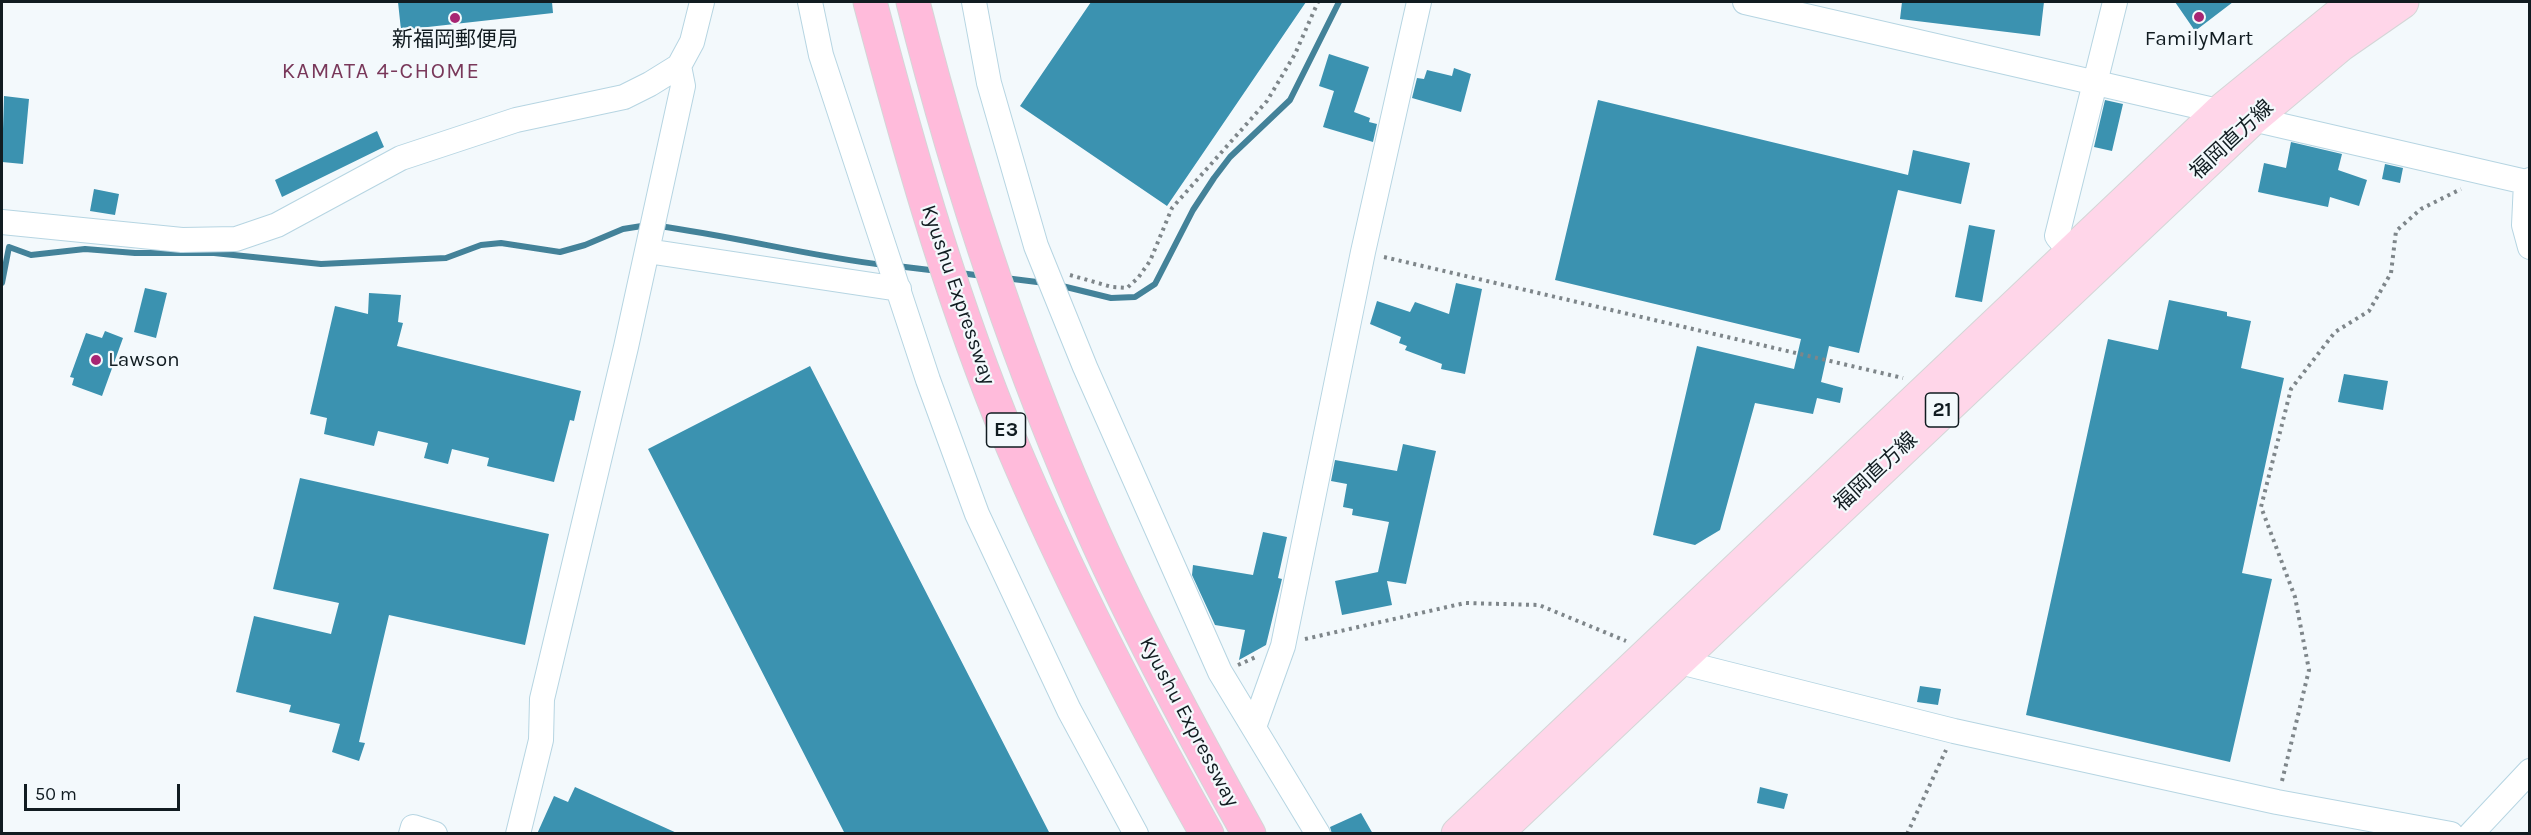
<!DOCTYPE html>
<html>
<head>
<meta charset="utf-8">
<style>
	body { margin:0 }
	#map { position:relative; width:2531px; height:835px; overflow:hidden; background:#f3f9fc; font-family:Karla,sans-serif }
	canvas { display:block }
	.frame { position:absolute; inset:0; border:3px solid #111c21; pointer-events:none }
	.scale { position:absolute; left:24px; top:784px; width:156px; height:27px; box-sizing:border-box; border:3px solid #111c21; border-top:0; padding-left:8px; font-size:18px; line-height:21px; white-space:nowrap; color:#111c21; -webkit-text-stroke:4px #f3f9fc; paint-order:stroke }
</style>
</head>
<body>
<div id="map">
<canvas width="2531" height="835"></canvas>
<div class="frame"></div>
<div class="scale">50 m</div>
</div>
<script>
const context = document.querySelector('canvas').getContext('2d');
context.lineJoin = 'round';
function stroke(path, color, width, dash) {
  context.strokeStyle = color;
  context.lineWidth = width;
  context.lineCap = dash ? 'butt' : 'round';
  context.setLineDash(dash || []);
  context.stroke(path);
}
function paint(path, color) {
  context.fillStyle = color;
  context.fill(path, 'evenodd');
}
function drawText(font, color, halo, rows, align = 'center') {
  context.font = font + ' Karla,"Noto Sans JP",sans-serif';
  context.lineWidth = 4.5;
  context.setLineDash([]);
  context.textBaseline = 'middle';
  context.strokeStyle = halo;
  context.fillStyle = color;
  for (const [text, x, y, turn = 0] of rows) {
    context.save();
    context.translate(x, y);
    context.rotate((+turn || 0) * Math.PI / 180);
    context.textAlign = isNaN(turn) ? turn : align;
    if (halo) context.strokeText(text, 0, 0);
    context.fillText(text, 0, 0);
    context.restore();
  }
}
const stream = new Path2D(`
	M658 226C734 236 808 256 884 265
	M897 266 938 271
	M960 273 983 276
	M1005 278 1045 283
	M2 283 9 247 31 255 85 249 135 253H214L321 264 446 258 481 245 501 243 560 252 585 245 623 229 648 225
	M1058 285 1111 298 1135 297 1155 284 1193 210 1214 178 1230 157 1290 100 1339 2`);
const building = new Path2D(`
	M398 2H552L553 13 401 30Z
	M1091 2H1306L1167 206 1020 106Z
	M1902 2H2044L2040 36 1900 19Z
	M2175 2H2233L2195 31Z
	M1329 54 1369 67 1354 112 1370 118 1369 122 1377 124 1373 142 1323 127 1334 91 1319 86Z
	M1454 68 1471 74 1461 112 1412 98 1417 78 1424 79 1427 70 1452 76Z
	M4 96 29 99 23 164 2 162Z
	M1598 100 1908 175 1913 150 1970 163 1961 204 1898 190 1859 353 1829 346 1821 382 1843 388 1840 403 1817 398 1813 414 1755 403 1720 530 1695 545 1653 535 1697 346 1794 369 1801 339 1555 280Z
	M2105 100 2123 104 2112 151 2094 147Z
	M377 131 384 147 282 197 275 180Z
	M2291 142 2342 154 2338 170 2367 180 2359 206 2330 197 2328 207 2258 192 2264 163 2286 168Z
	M2385 164 2403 168 2400 183 2382 179Z
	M94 189 119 194 115 215 90 211Z
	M1969 225 1995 230 1982 302 1955 297Z
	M1456 283 1482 289 1465 374 1441 369 1442 364 1405 350 1407 346 1399 343 1401 337 1370 324 1377 301 1410 312 1415 302 1449 314Z
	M145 288 167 293 156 338 134 332Z
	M369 293 401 295 398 322 403 323 397 346 581 391 574 421 570 420 554 482 487 466 489 458 452 449 448 464 424 458 428 443 378 431 374 446 324 434 327 418 310 414 335 306 368 314Z
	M2169 300 2227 312V316L2251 321 2241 368 2284 378 2242 573 2272 579 2230 762 2026 715 2108 339 2158 350Z
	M105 331 123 338 102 396 72 385 74 378 70 377 86 333 102 338Z
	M810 366 1050 834H845L648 449Z
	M2344 374 2388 381 2383 410 2338 402Z
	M1403 444 1436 451 1406 584 1387 581 1392 605 1342 615 1335 581 1378 572 1389 522 1352 515 1353 509 1343 507 1347 484 1331 481 1335 460 1397 471Z
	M300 478 549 534 525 645 389 615 359 742 365 743 359 761 332 752 340 724 289 712 291 705 236 692 254 616 331 634 339 603 273 589Z
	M1263 532 1287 537 1278 578 1282 579 1266 645 1239 660 1245 630 1215 625 1192 575 1193 565 1253 575Z
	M1920 686 1941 689 1938 705 1917 702Z
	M575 787 679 834H537L554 796 568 802Z
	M1760 787 1788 794 1784 809 1757 803Z
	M1361 813 1373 834H1332L1330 827Z`);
const path = new Path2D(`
	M1384 257 1903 378
	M1070 275 1112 287 1127 288 1138 278 1150 261 1172 208 1267 101 1295 54 1318 2
	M1305 639 1465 603 1539 605 1626 641
	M1238 665 1256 657
	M2282 781 2309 670 2295 597 2261 507 2291 389 2335 332 2369 311 2391 273 2396 231 2421 209 2461 189
	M1907 834 1946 750`);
const street = new Path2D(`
	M810 2 821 55 869 201 928 380 977 514 1069 710 1136 834
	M974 2 989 83 1036 246 1085 367 1220 672 1318 834
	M1745 2 2526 182 2530 180
	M2526 182 2524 225 2530 247
	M2 222 182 240 236 239 277 225 401 158 516 120 624 97 650 84 679 66 692 42 702 2
	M647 251 899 289
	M2071 253 2057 236 2115 2
	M1676 661 1954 731 2277 802 2451 834
	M1254 727 1283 646 1363 252 1419 2
	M411 834 413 827 435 834
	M518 834 541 740 542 699 626 347 683 86 679 66
	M2471 834 2530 771`);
const primary = new Path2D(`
	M1458 834 2221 111 2355 2
	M1495 834 2253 118 2340 45 2402 2`);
const highway = new Path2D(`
	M870 2C907 142 946 281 1000 416 1059 560 1130 698 1207 834
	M913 2C959 184 1018 364 1095 536 1141 638 1194 736 1249 834`);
const markers = [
	[2199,17,6,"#a72573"],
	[455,18,6,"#a72573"],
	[96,360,6,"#a72573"]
];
const shields = [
	[1942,410,33],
	[1006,430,39]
];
const shieldNames = [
	["21",1942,410],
	["E3",1006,430]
];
const poiNames = [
	["FamilyMart",2199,39],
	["新福岡郵便局",455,40],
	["Lawson",108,360,"left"]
];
const streetNames = [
	["福岡直方線",2232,140,-43],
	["Kyushu Expressway",958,295,71],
	["福岡直方線",1876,472,-43],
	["Kyushu Expressway",1189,722,62]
];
const neighbourhoodNames = [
	["KAMATA 4-CHOME",381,72]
];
stroke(stream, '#438299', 6);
paint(building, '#3b92b0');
stroke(street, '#b6d5e2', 26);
stroke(primary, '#d4d6d7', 35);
stroke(highway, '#d4d6d7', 35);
stroke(path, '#7e868a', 4, [3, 4.5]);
stroke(street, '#fff', 24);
stroke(primary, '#ffd6e9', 33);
stroke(highway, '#ffbbdb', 33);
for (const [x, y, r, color] of markers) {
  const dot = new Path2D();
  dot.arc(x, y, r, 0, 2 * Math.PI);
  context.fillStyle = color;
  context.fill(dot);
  stroke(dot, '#f3f9fc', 2);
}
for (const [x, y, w] of shields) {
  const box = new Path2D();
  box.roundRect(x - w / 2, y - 17, w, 34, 4.5);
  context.fillStyle = '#f3f9fc';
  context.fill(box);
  stroke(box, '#111c21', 1.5);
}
drawText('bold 20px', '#111c21', null, shieldNames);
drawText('21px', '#111c21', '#f3f9fc', poiNames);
drawText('21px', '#111c21', '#f3f9fc', streetNames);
context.letterSpacing = '1.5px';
drawText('22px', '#79385a', '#f3f9fc', neighbourhoodNames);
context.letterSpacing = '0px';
</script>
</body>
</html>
